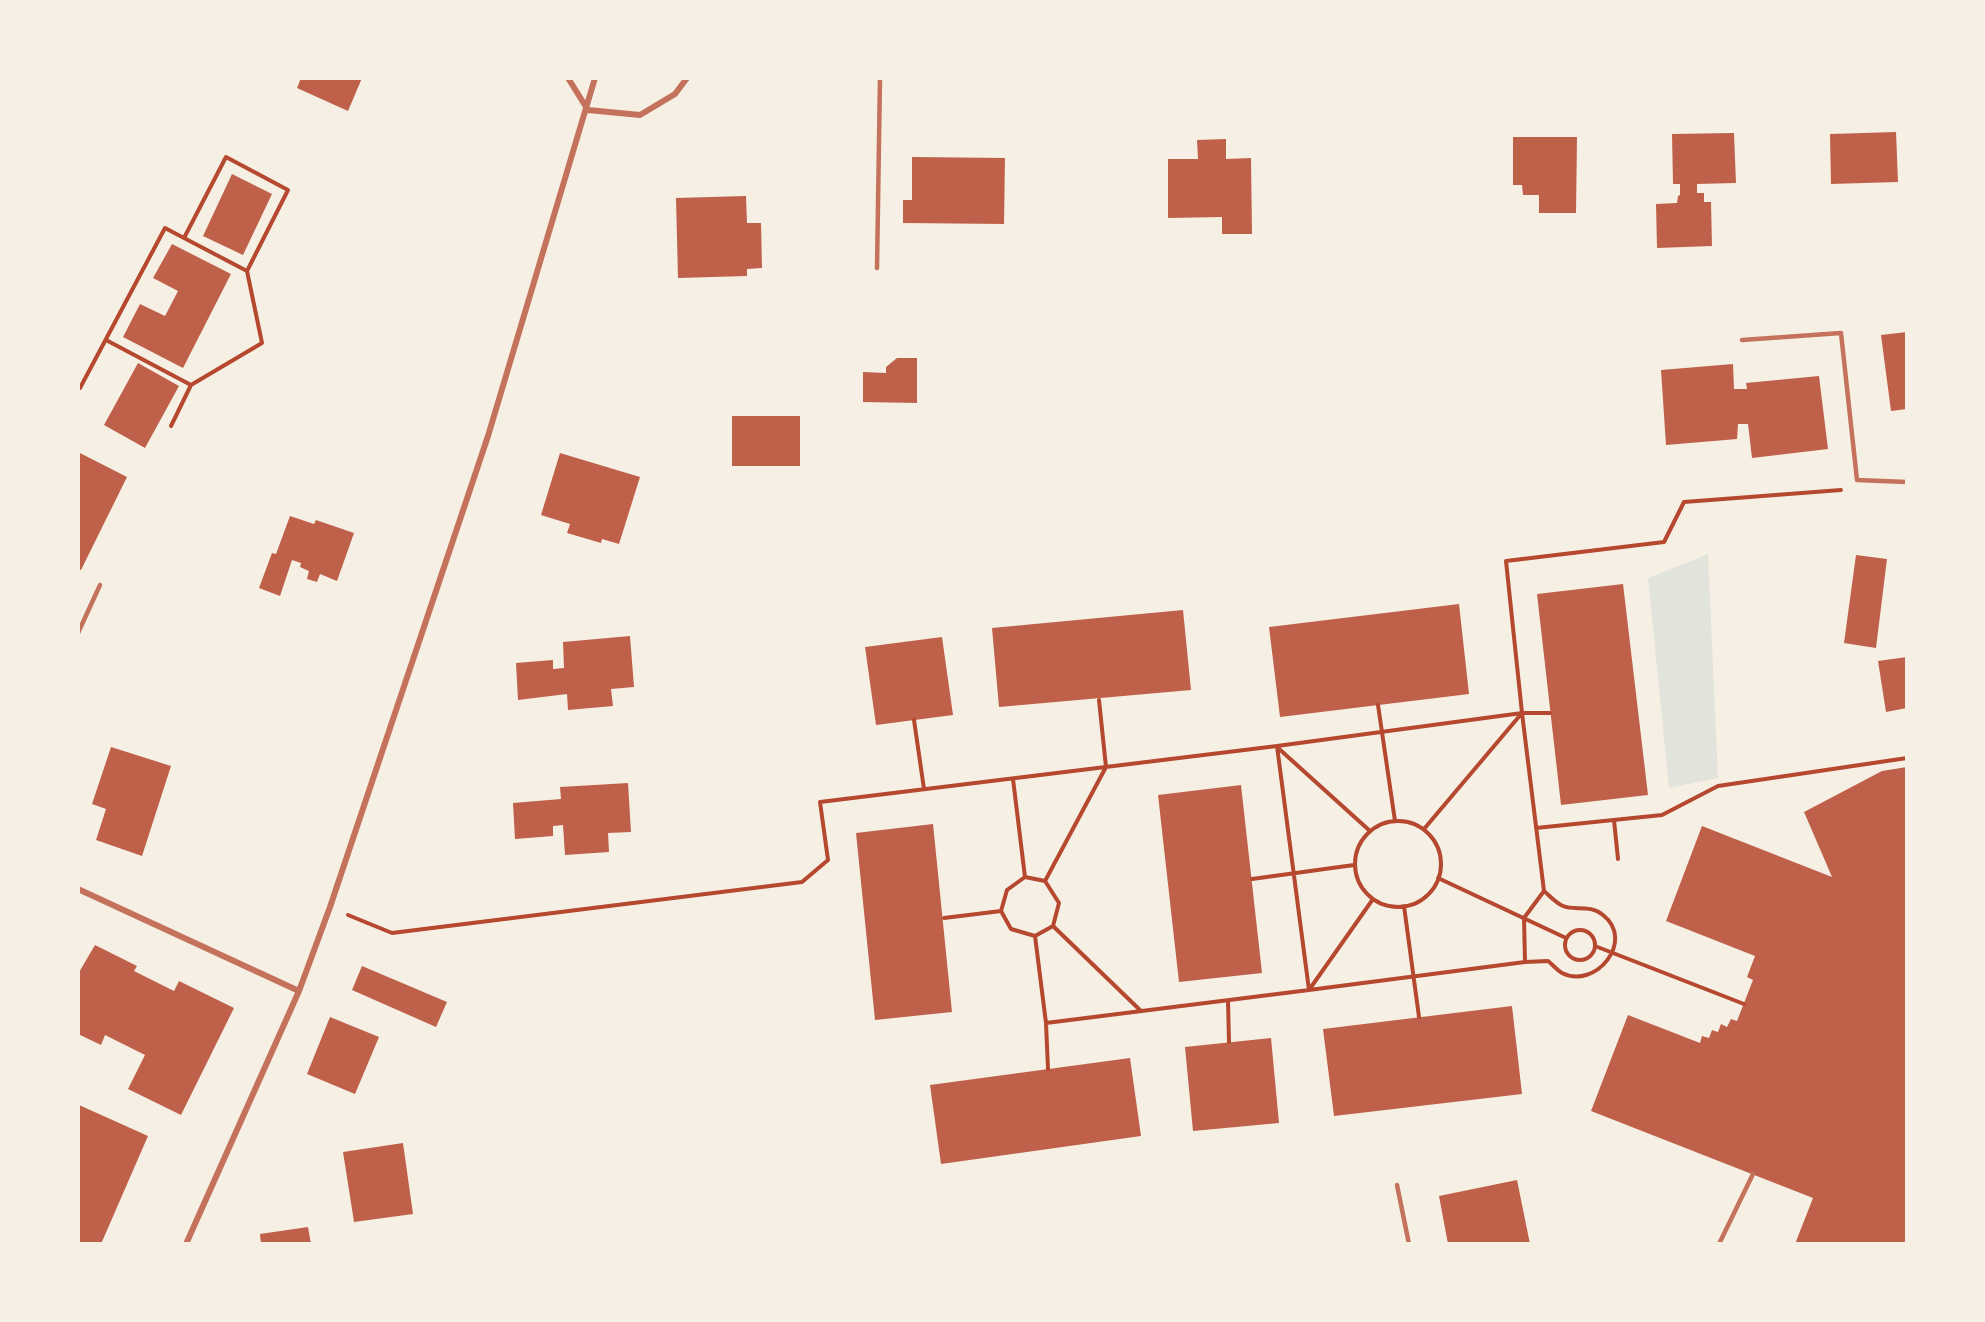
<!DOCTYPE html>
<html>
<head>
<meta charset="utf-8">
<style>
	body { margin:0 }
	#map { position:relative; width:1985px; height:1322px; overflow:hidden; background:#f6efe4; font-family:Rubik,sans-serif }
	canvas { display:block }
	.frame { position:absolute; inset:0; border:80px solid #f6efe4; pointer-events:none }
</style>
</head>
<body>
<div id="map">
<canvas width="1985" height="1322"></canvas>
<div class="frame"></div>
</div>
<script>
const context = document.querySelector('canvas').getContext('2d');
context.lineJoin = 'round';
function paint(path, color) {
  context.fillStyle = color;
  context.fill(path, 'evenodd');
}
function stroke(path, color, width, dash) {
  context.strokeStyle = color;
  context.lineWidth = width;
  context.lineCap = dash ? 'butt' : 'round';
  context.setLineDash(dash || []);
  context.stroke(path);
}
const green = new Path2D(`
	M1708 554 1718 778 1669 788 1648 578Z`);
const building = new Path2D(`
	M301 78H362L348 111 297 88Z
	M1896 132 1898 182 1831 184 1830 134Z
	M1734 133 1736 183 1697 184V193H1704V202H1711L1712 246 1657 248 1656 204 1677 203 1678 196 1680 195V184H1673L1672 134Z
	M1513 137H1577L1576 213H1539V195H1523L1522 185H1513Z
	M1226 139V159L1251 158 1252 234H1222V217L1168 218V159H1198L1197 140Z
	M912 157 1005 158 1004 224 903 223V200H912Z
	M232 174 272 194 243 255 203 236Z
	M746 196 747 223H761L762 268 747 269V276L678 278 676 198Z
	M172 244 231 274 183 368 123 337 140 304 165 316 178 291 153 278Z
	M1907 332V409L1891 411 1881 335Z
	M897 358H917V403L863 402V372L886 373V367Z
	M138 363 179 386 145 448 104 425Z
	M1733 364 1734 389H1747L1746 383 1819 376 1828 449 1752 458 1748 424H1738L1737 439 1666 445 1661 370Z
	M732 416H800V466H732Z
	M78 452 127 477 81 570 78 569Z
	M560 453 640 477 619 544 602 539 601 543 567 533 570 524 541 515Z
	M290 516 314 524 316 520 354 533 337 581 320 574 317 582 307 579 309 571 300 567 301 563 292 560 280 596 259 588 272 553 276 554Z
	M1856 555 1887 559 1876 648 1844 643Z
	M1623 584 1648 795 1561 805 1537 594Z
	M1459 604 1469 694 1280 717 1269 627Z
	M1183 610 1191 690 999 707 992 628Z
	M630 636 634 687 611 689 613 706 568 710 567 694 518 700 516 663 553 660V669L564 668 563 642Z
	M942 637 953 715 876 725 865 647Z
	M1907 657V708L1886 712 1878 661Z
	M111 747 171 766 142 856 96 840 106 809 92 804Z
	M1907 767V1235L1904 1244H1795L1813 1198 1591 1111 1628 1015 1700 1043 1702 1036 1709 1038 1712 1030 1718 1032 1721 1024 1727 1027 1731 1019 1737 1021 1753 980 1747 977 1755 956 1666 921 1702 826 1832 877 1804 812 1882 771Z
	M628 783 631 832 608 833 609 852 565 855 563 825 553 826V836L515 839 513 803 561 799 560 787Z
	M1241 785 1262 973 1179 982 1158 795Z
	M933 824 952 1012 875 1020 856 833Z
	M95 945 137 966 134 971 174 991 179 981 234 1008 181 1115 128 1089 145 1055 105 1035 101 1045 78 1034V974Z
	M362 966 447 1002 436 1027 352 990Z
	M1512 1006 1522 1094 1334 1116 1323 1029Z
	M330 1017 379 1037 355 1094 307 1074Z
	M1271 1038 1279 1123 1193 1131 1185 1047Z
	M1130 1058 1141 1136 941 1164 930 1085Z
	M79 1105 148 1136 101 1244H78Z
	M403 1143 413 1214 354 1222 343 1152Z
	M1517 1180 1530 1244H1448L1439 1196Z
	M308 1227 311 1244H261L260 1234Z`);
const path = new Path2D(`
	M106 340 191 385 262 343 247 271 184 238 226 157 288 190 247 271
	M80 388 165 228 184 238
	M171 426 191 385
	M1378 705 1395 821
	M1522 713 1506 561 1664 542 1684 502 1841 490
	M914 720 924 789
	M1277 747 1370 831
	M1013 779 1025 877 1045 881 1059 903 1053 926 1035 936 1046 1023 1309 990 1373 899
	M1614 820 1618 859
	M1355 864a43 43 0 1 1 86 0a43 43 0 1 1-86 0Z
	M1536 828 1662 815 1718 786 1907 758
	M1424 829 1522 713H1550
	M1025 877 1007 890 1001 911 1011 929 1035 936
	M1438 878 1566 938
	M1252 879 1354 865
	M1045 881 1106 767 1099 700
	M1404 906 1419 1017
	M348 915 392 933 802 882 828 860 820 802 1277 746 1309 990 1525 962 1524 918 1544 891 1522 713 1277 746
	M944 918 1001 911
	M1053 926 1141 1011
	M1565 945a15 15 0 1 1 30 0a15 15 0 1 1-30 0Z
	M1595 946 1744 1004
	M1525 962 1548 961C1552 964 1557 970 1562 973 1595 990 1636 941 1603 915 1590 904 1575 911 1563 906 1556 903 1550 896 1544 891
	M1228 1001 1229 1042
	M1046 1023 1048 1069`);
const service = new Path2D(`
	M877 268 880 78
	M1742 340 1841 333 1857 480 1907 482
	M78 633 100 585
	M1397 1185 1409 1244
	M1719 1244 1753 1174`);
const minor = new Path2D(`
	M568 78 588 110
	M588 110 640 115 675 94 687 78
	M78 889 299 991
	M186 1244 299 991 330 907 488 436 595 78`);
paint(green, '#e2e4dc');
paint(building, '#bf614a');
stroke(path, '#b5482f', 4);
stroke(service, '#c5725c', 4.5);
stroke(minor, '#c5725c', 6);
</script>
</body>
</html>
